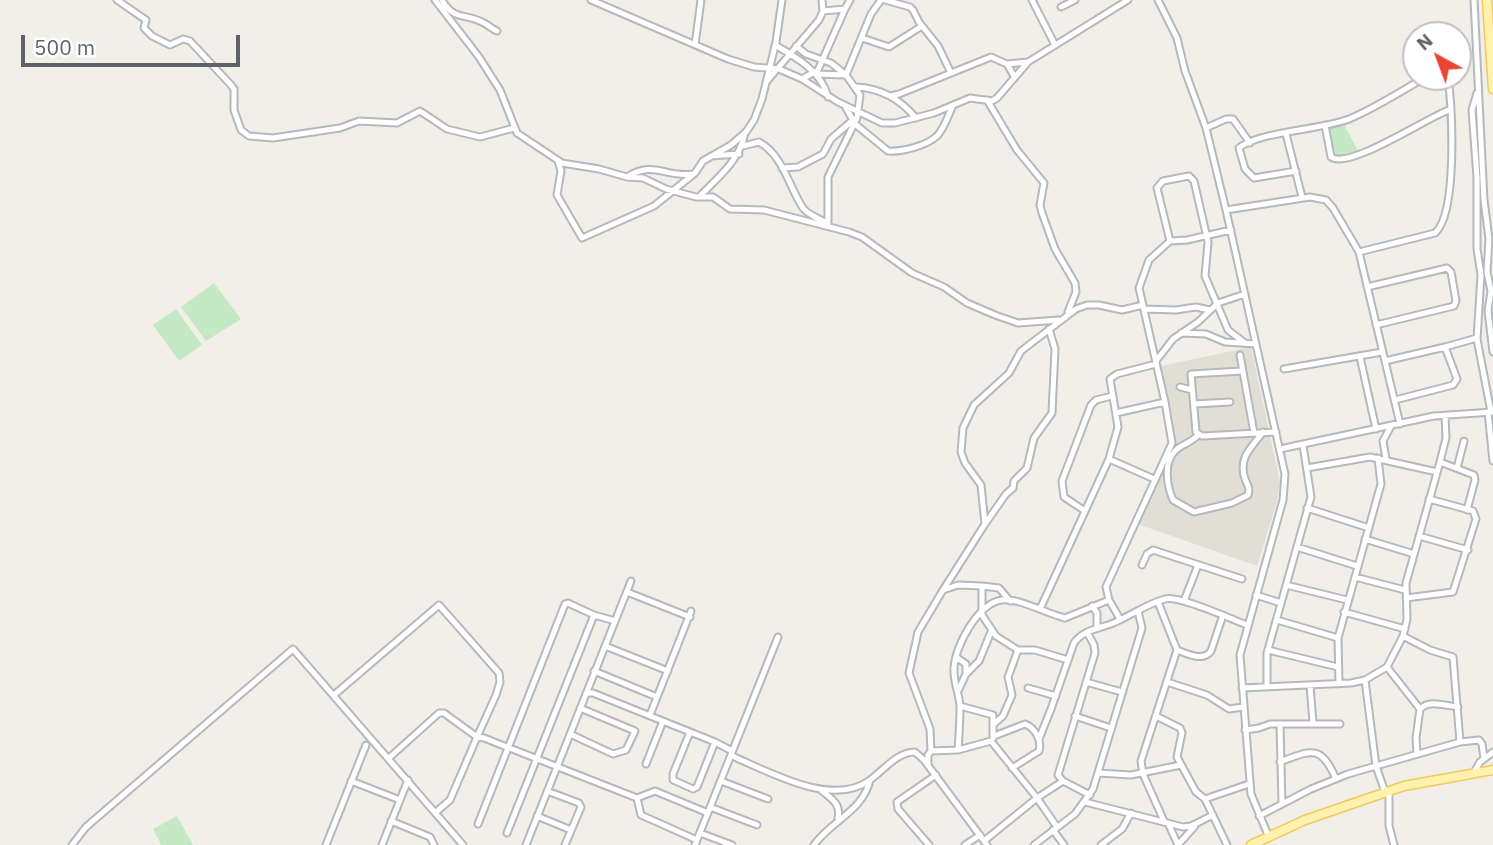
<!DOCTYPE html>
<html>
<head>
<meta charset="utf-8">
<style>
	body { margin:0 }
	#map { position:relative; width:1493px; height:845px; overflow:hidden; background:#f1efe8; font-family:"IBM Plex Sans",sans-serif }
	canvas { display:block }
	.north { position:absolute; left:1402px; top:21px; width:70px; height:70px; box-sizing:border-box; background:#fff; border:2px solid #bfc1c3; border-radius:50%; rotate:319deg; font-size:19px; font-weight:700; line-height:28px; text-align:center; color:#5f6368 }
	.north::after { content:''; display:block; margin:auto; width:24px; height:32px; background:#ea4335; clip-path:polygon(50% 0,100% 100%,50% 72%,0 100%) }
	.scale { position:absolute; left:21px; top:35px; width:219px; height:32px; box-sizing:border-box; border:4px solid #5f6368; border-top:0; padding-left:9px; font-size:21px; line-height:24px; white-space:nowrap; color:#5f6368; -webkit-text-stroke:5px #fff; paint-order:stroke }
</style>
</head>
<body>
<div id="map">
<canvas width="1493" height="845"></canvas>
<div class="north">N</div>
<div class="scale">500 m</div>
</div>
<script>
const context = document.querySelector('canvas').getContext('2d');
context.lineJoin = 'round';
function paint(path, color) {
  context.fillStyle = color;
  context.fill(path, 'evenodd');
}
function stroke(path, color, width, dash) {
  context.strokeStyle = color;
  context.lineWidth = width;
  context.lineCap = dash ? 'butt' : 'round';
  context.setLineDash(dash || []);
  context.stroke(path);
}
const education = new Path2D(`
	M1251 347 1280 482 1277 502 1257 566 1138 524 1176 441 1161 366Z`);
const green = new Path2D(`
	M1344 124 1358 151 1336 157 1329 128Z
	M214 283 241 319 206 341 181 307Z
	M176 309 202 345 179 361 153 325Z
	M177 816 193 845H161L153 829Z`);
const minor = new Path2D(`
	M117 0 146 20 144 28 152 36 170 45 183 39 190 41 231 85 234 89V110L241 130 249 136 273 138 340 128 359 121 397 123 420 111 447 129 480 137 514 128
	M435 0 479 57 500 90 517 133 562 163 599 169 627 177 643 178 666 189 696 197H713L730 209 764 210 849 232 862 237 912 273 944 287 967 303 995 315 1018 323 1059 320
	M442 0C454 21 465 13 482 22 487 24 492 29 497 31
	M591 0 728 59 754 67 779 69 802 79 838 102 882 123H895L934 113 970 98 992 101 997 98 1028 62 1128 0
	M885 0 910 7 913 10 919 22 938 46 951 73
	M1032 0 1054 43
	M1158 0 1177 38 1185 71 1206 128 1226 210 1285 474 1283 500 1240 655 1251 794 1268 835
	M1474 0 1484 200 1489 239 1487 272 1491 291 1488 311 1493 352
	M1061 7 1075 0
	M823 11 845 9 850 0
	M862 38 889 47 922 26
	M695 45 701 0
	M775 45C796 57 822 72 828 97
	M796 46 806 54 831 63 846 75 871 14 881 0
	M1007 64 1028 62
	M816 74 846 75 860 95 857 118 828 177V223
	M802 79 818 70 845 9
	M767 81 819 20 823 11 822 0
	M856 87C880 88 900 99 916 118
	M1477 93 1472 110 1477 178V249L1481 275 1477 339 1491 412
	M890 96 899 94 991 57 1007 64 1014 76
	M987 100 1017 150 1044 183 1040 205 1042 213 1055 249 1075 283 1076 292 1068 312
	M845 106 855 124 888 151C902 152 926 146 937 136 944 129 949 114 953 105
	M1325 125 1331 157C1349 170 1426 118 1449 110
	M1206 128 1226 119H1233L1250 143
	M1286 134 1302 197
	M743 146 759 142C783 155 789 187 803 208 808 215 820 219 827 223
	M711 156 739 154
	M558 161 561 171 557 195 582 238 654 206 695 173 703 161 731 145 746 132 754 120 762 99 776 42 782 0
	M782 168 798 167 823 154 831 139 853 120
	M1296 171 1254 178 1245 169 1239 148C1260 131 1321 130 1349 119 1376 108 1401 91 1426 77
	M627 177C654 160 665 178 694 174
	M699 197C718 177 739 162 745 133
	M1226 210 1310 197 1326 200 1333 208 1359 252 1400 424
	M1170 241 1187 240 1231 230
	M1359 252 1435 233C1458 213 1452 107 1448 77
	M1367 287 1447 268 1451 272 1456 301 1454 306 1376 325
	M1144 309 1176 310 1196 307 1210 310
	M1181 333 1206 334 1225 342 1256 344
	M1445 347 1477 338
	M1240 355 1254 433
	M1360 357 1376 429
	M1156 361 1173 339 1198 322 1218 303 1245 294
	M1385 361 1445 347 1457 379 1453 385 1395 400
	M1284 369 1382 352
	M1242 371 1191 374 1196 432 1202 436 1276 432
	M1180 387 1192 390
	M1194 404 1230 402
	M1488 412 1493 461
	M1116 413 1165 402
	M1198 435C1191 443 1182 444 1175 451 1163 463 1167 486 1173 500L1194 512 1232 503 1248 495C1250 488 1248 486 1245 479 1238 458 1251 448 1263 432
	M1280 449 1434 416 1493 412
	M1109 459 1154 479
	M1386 459 1383 441 1391 426
	M1440 462 1474 475 1475 480 1467 510
	M1307 468 1370 457 1437 472
	M1457 468 1464 441
	M1307 508 1369 528
	M1085 511 1064 497 1062 481 1091 405 1096 400 1112 396
	M985 524 1006 494 1013 488 1014 481 1027 468 1034 438 1052 413 1055 349 1049 329
	M1419 536 1468 550
	M1365 539 1414 554
	M1297 547 1357 566
	M1142 565 1147 554 1153 550 1242 579
	M1355 577 1405 590
	M1286 585 1347 600
	M982 586 999 588 1010 601
	M943 590 985 524 981 485 965 463 961 452 963 428 974 405 1009 373 1021 351 1076 309 1087 305H1099L1122 310 1143 305
	M627 592 690 617
	M1256 595 1281 603
	M1406 598 1453 592 1476 519 1473 511 1429 499
	M1184 601 1198 565
	M1158 602 1177 650 1141 761 1143 774 1164 821
	M1092 606 1097 613V627
	M1040 609 1109 459 1118 427 1110 379 1117 374 1156 364
	M1344 612 1405 629
	M1120 619 1109 600 1106 587 1172 443 1165 402 1139 288 1149 260 1170 241 1157 188 1163 181 1189 176 1194 181 1208 242 1205 276 1228 330 1245 343
	M1277 620 1338 638
	M1087 632 1094 645 1095 653 1058 775 1063 781 1090 795
	M1403 636 1430 650 1453 657 1460 742
	M605 646 668 671
	M1177 650C1188 654 1203 662 1211 651L1223 615
	M1268 650 1338 667
	M956 657 966 664V674
	M1387 667 1420 709 1416 738 1417 754
	M594 671 657 697
	M1365 680 1376 766 1385 792
	M1086 682 1122 692
	M1167 682 1207 695 1229 709 1243 707
	M1339 684 1338 638 1381 484 1378 458
	M1310 685 1313 723
	M1267 687V653L1311 497 1303 445
	M1028 688 1056 696
	M1242 688 1351 683 1365 680 1387 667 1403 636 1407 619 1406 583 1440 462 1446 438 1445 415
	M958 691 966 674 979 661 991 632
	M586 693H593L715 742 732 751
	M334 695 439 605 499 673 500 682 496 695 477 737 444 713H439L389 758
	M960 706 993 715V738
	M1420 709C1430 699 1445 706 1458 707
	M650 715 691 611
	M1075 716 1111 728
	M1156 716 1180 728 1182 733 1177 757 1196 792 1205 799 1227 845
	M994 724 1003 716 1012 695 1008 677 1018 650
	M1280 725 1282 804
	M1245 730 1259 728 1270 724H1340
	M690 732 673 774V780L693 789 697 787 715 742
	M570 734 613 754 626 750 635 731 580 708
	M994 736 1025 724C1035 728 1042 740 1039 751L1012 768
	M1039 739 1051 709 1074 643C1083 630 1097 629 1111 624 1129 617 1146 604 1165 599 1179 595 1231 619 1247 625
	M991 741 1037 798 1057 827
	M958 750C959 736 960 721 960 706 959 693 953 681 954 668 955 646 978 603 1002 600 1020 598 1047 614 1065 618L1109 600
	M931 751 958 750 991 741
	M732 756C770 772 832 808 870 780 884 770 897 752 915 752L924 760 987 845
	M1280 762C1311 750 1321 744 1336 779
	M646 764 663 721
	M928 765V755L931 751 930 729 909 673 918 632 943 590 958 585 982 586V615L996 636 1018 650H1035L1068 660
	M1098 773 1131 775 1181 765
	M1473 774 1480 762 1493 752
	M351 781 400 800
	M721 781 768 799
	M547 791 579 803 581 807 565 845
	M822 791C832 799 841 804 838 818
	M1389 791V826L1394 845
	M637 798 641 815 697 840
	M1205 799 1249 784
	M1085 802 1183 827 1191 826 1213 815
	M710 807 757 825
	M436 812 450 800 477 737 484 738 637 798 655 791 708 813
	M537 816 571 830
	M1259 816 1311 789 1348 774 1460 742 1479 740 1482 744 1484 758
	M391 821 430 837 434 845
	M1168 823 1178 845
	M478 824 565 604 568 603 594 615
	M1053 830 1064 845
	M507 833 594 615 615 621
	M700 833 732 845
	M984 841 1037 798 1063 781
	M72 845 86 827 293 649 463 845
	M326 845 366 745
	M382 845 408 780
	M526 845 631 581
	M695 845 778 637
	M814 845C832 820 863 811 870 780
	M929 845 898 809 897 802 936 775
	M965 845 980 835
	M1034 845 1075 814 1093 789 1142 628 1138 611
	M1101 845 1122 829 1131 813
	M1178 845 1195 826`);
const major = new Path2D(`
	M1487 0 1493 89
	M1251 845 1305 820 1404 786 1493 770`);
paint(education, '#e1ded6');
paint(green, '#c5e8c5');
stroke(minor, '#b5b8bc', 9);
stroke(major, '#f2c960', 11);
stroke(minor, '#fff', 5);
stroke(major, '#fff2af', 8);
</script>
</body>
</html>
